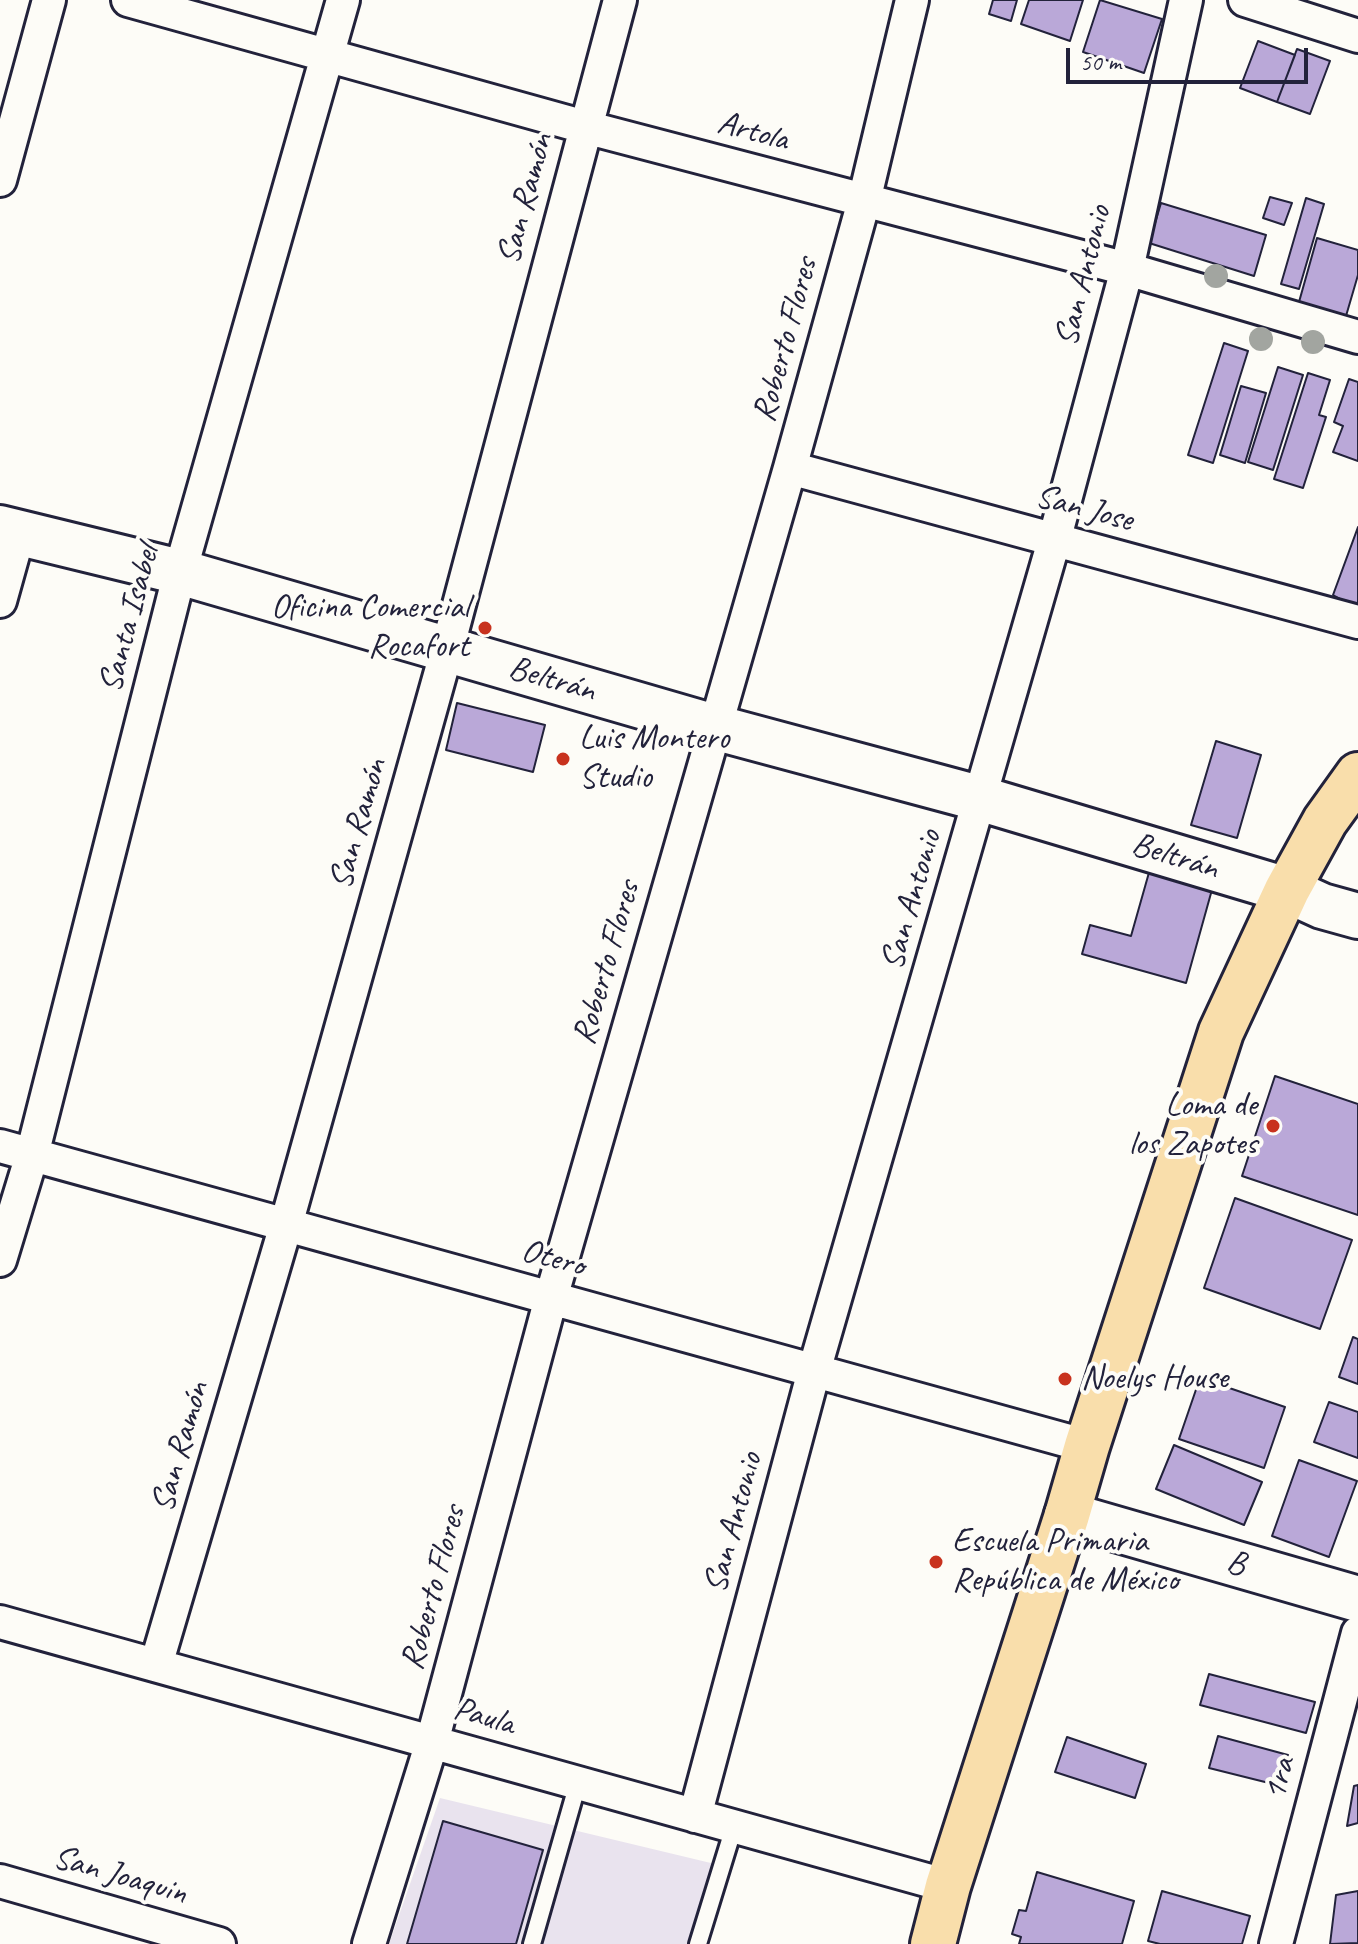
<!DOCTYPE html>
<html>
<head>
<meta charset="utf-8">
<style>
	body { margin:0 }
	#map { position:relative; width:1358px; height:1944px; overflow:hidden; background:#fdfcf7; font-family:Caveat,sans-serif }
	canvas { display:block }
	.scale { position:absolute; left:1066px; top:48px; width:242px; height:36px; box-sizing:border-box; border:4px solid #22223b; border-top:0; padding-left:10px; font-size:24px; line-height:28px; white-space:nowrap; color:#22223b; -webkit-text-stroke:6px #fdfcf7; paint-order:stroke }
</style>
</head>
<body>
<div id="map">
<canvas width="1358" height="1944"></canvas>
<div class="scale">50 m</div>
</div>
<script>
const context = document.querySelector('canvas').getContext('2d');
context.lineJoin = 'round';
function paint(path, color) {
  context.fillStyle = color;
  context.fill(path, 'evenodd');
}
function stroke(path, color, width, dash) {
  context.strokeStyle = color;
  context.lineWidth = width;
  context.lineCap = dash ? 'butt' : 'round';
  context.setLineDash(dash || []);
  context.stroke(path);
}
function drawText(font, color, halo, rows, align = 'center') {
  context.font = font + ' Caveat,sans-serif';
  context.lineWidth = 8;
  context.setLineDash([]);
  context.textBaseline = 'middle';
  context.strokeStyle = halo;
  context.fillStyle = color;
  for (const [text, x, y, turn = 0] of rows) {
    context.save();
    context.translate(x, y);
    context.rotate((+turn || 0) * Math.PI / 180);
    context.textAlign = isNaN(turn) ? turn : align;
    if (halo) context.strokeText(text, 0, 0);
    context.fillText(text, 0, 0);
    context.restore();
  }
}
const built = new Path2D(`
	M440 1798 715 1864 690 1944H389Z`);
const building = new Path2D(`
	M993 0H1017L1011 21 989 14Z
	M1029 0H1083L1070 41 1021 24Z
	M1100 0 1162 19 1144 73 1083 52Z
	M1258 41 1295 55 1277 102 1240 88Z
	M1297 49 1330 61 1310 114 1277 102Z
	M1270 197 1292 203 1284 225 1263 218Z
	M1306 198 1324 204 1299 289 1281 284Z
	M1161 203 1266 235 1254 276 1149 243Z
	M1317 238 1358 250V275L1346 316 1299 302Z
	M1224 343 1248 351 1213 463 1188 455Z
	M1278 367 1303 375 1273 470 1248 462Z
	M1308 373 1330 380 1319 415 1326 417 1303 488 1274 479Z
	M1349 379 1358 382V461L1333 452 1343 426 1334 422Z
	M1241 386 1266 393 1245 463 1220 455Z
	M1358 527V609L1333 595Z
	M457 703 545 725 533 772 446 750Z
	M1216 741 1261 755 1237 838 1191 825Z
	M1150 869 1213 886 1186 983 1082 954 1090 925 1131 936Z
	M1275 1076 1358 1104V1215L1242 1176Z
	M1235 1198 1352 1240 1320 1329 1204 1288Z
	M1353 1337 1358 1339V1384L1339 1377Z
	M1200 1378 1285 1407 1264 1468 1179 1439Z
	M1329 1402 1358 1412V1458L1314 1442Z
	M1174 1445 1262 1482 1244 1525 1156 1489Z
	M1299 1460 1357 1481 1329 1557 1272 1536Z
	M1209 1674 1315 1702 1306 1733 1200 1705Z
	M1218 1736 1288 1755 1281 1786 1209 1768Z
	M1067 1737 1146 1764 1135 1798 1055 1772Z
	M1358 1785V1823L1347 1826 1354 1786Z
	M443 1821 543 1850 516 1944H407Z
	M1037 1872 1134 1901 1122 1944H1019L1021 1937 1012 1934 1019 1910 1026 1911Z
	M1162 1891 1250 1916 1242 1944H1160L1148 1941Z
	M1358 1891V1943L1330 1944 1336 1895Z`);
const lane = new Path2D(`
	M532 1944 578 1783
	M698 1944 734 1827`);
const street = new Path2D(`
	M128 0 585 127 1127 269 1358 337
	M1245 0 1358 36
	M0 180 49 0
	M790 468 1358 622
	M0 601 19 533
	M0 1146 1087 1446
	M0 1260 32 1155 180 572 343 0
	M0 1622 948 1886
	M156 1665 286 1225 447 650 620 0
	M695 1816 814 1371 1054 541 1127 269 1186 0
	M0 1881 219 1944
	M369 1944 432 1742 551 1298 790 468 864 201 912 0
	M1276 1944 1358 1633`);
const secondary = new Path2D(`
	M0 528 180 572 714 727 982 799 1287 890 1322 906 1358 916
	M1067 1515 1358 1599`);
const primary = new Path2D(`
	M933 1944 948 1886 1067 1515 1087 1446 1221 1032 1287 890 1325 821 1358 775`);
const trees = [
	[1216,276],
	[1261,339],
	[1313,342]
];
const markers = [
	[485,628,8,"#c8321e"],
	[563,759,8,"#c8321e"],
	[1273,1126,8,"#c8321e"],
	[1065,1379,8,"#c8321e"],
	[936,1562,8,"#c8321e"]
];
const streetNames = [
	["Artola",753,132,15],
	["San Ramón",526,199,-75],
	["San Antonio",1084,276,-76],
	["Roberto Flores",786,340,-75],
	["San Jose",1084,509,15],
	["Santa Isabel",130,619,-75],
	["Beltrán",552,680,16],
	["San Ramón",359,824,-74],
	["Beltrán",1175,857,17],
	["San Antonio",912,900,-74],
	["Roberto Flores",607,963,-74],
	["Otero",553,1259,15],
	["San Ramón",181,1447,-74],
	["San Antonio",734,1523,-75],
	["B",1236,1564,16],
	["Roberto Flores",434,1588,-75],
	["Paula",484,1717,16],
	["1ra",1280,1779,-75],
	["San Joaquin",120,1876,16]
];
const poiNames = [
	["Oficina Comercial",469,608,"right"],
	["Rocafort",469,647,"right"],
	["Luis Montero",579,739],
	["Studio",579,778],
	["Loma de",1257,1106,"right"],
	["los Zapotes",1257,1145,"right"],
	["Noelys House",1081,1379],
	["Escuela Primaria",952,1542],
	["República de México",952,1581]
];
paint(built, '#e9e3ee');
paint(building, '#baa8d8');
stroke(building, '#22223b', 2);
stroke(lane, '#22223b', 22);
stroke(street, '#22223b', 38);
stroke(secondary, '#22223b', 50);
stroke(primary, '#22223b', 50);
stroke(lane, '#fdfcf7', 16);
stroke(street, '#fdfcf7', 32);
stroke(secondary, '#fdfcf7', 44);
stroke(primary, '#f9deab', 44);
context.fillStyle = '#a2a5a0';
for (const [x, y] of trees) {
  context.beginPath();
  context.arc(x, y, 12, 0, 2 * Math.PI);
  context.fill();
}
for (const [x, y, r, color] of markers) {
  const dot = new Path2D();
  dot.arc(x, y, r, 0, 2 * Math.PI);
  context.fillStyle = color;
  context.fill(dot);
  stroke(dot, '#fdfcf7', 3);
}
drawText('34px', '#22223b', '#fdfcf7', streetNames);
drawText('34px', '#22223b', '#fdfcf7', poiNames, 'left');
</script>
</body>
</html>
